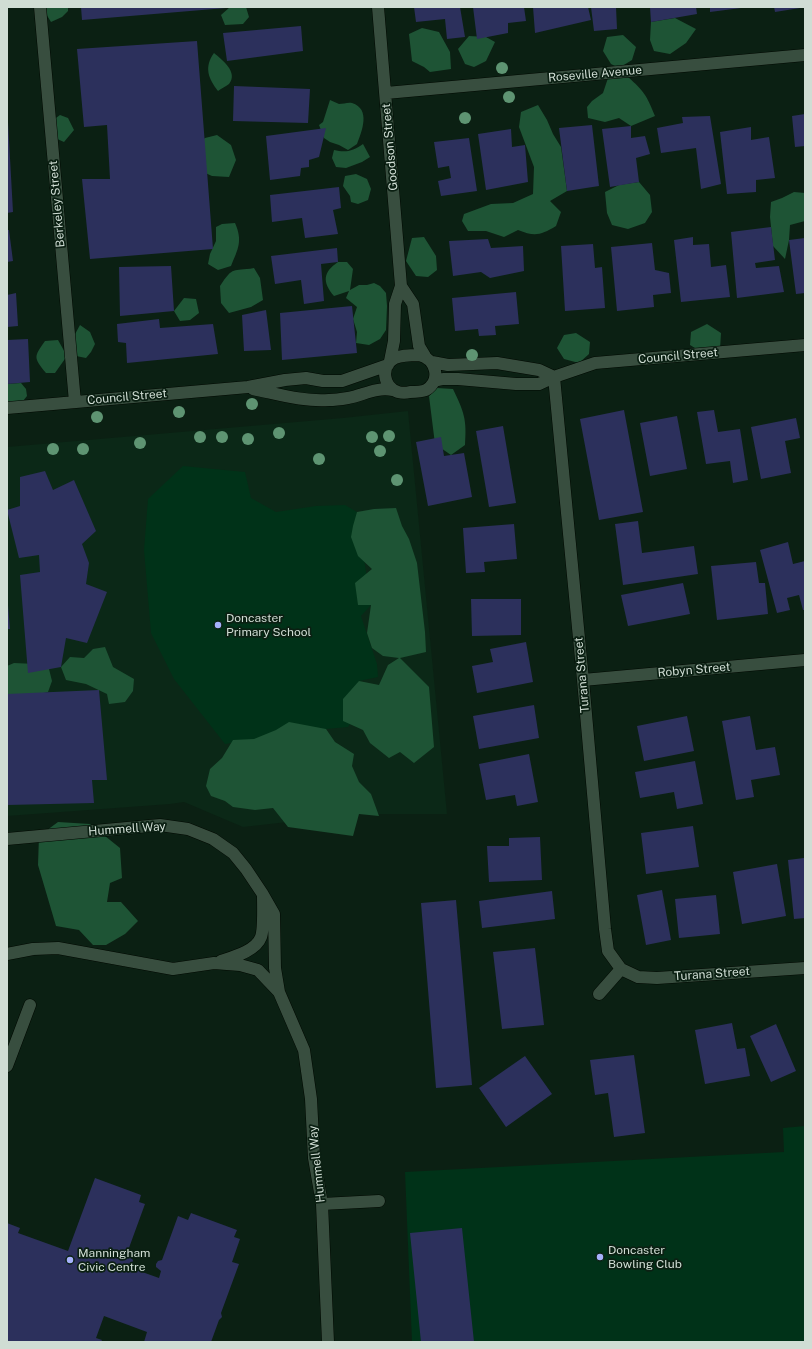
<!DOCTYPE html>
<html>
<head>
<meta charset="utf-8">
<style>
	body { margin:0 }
	#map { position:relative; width:812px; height:1349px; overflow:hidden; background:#0b2013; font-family:"Public Sans",sans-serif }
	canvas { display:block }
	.frame { position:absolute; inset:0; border:8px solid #d0ddd4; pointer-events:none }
</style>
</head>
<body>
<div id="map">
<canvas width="812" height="1349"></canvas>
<div class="frame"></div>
</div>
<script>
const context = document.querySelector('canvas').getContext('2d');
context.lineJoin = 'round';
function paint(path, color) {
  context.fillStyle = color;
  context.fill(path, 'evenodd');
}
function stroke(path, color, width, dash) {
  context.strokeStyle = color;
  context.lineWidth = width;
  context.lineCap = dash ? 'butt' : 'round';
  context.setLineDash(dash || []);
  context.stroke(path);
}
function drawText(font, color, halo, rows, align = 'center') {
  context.font = font + ' "Public Sans",sans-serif';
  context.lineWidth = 3.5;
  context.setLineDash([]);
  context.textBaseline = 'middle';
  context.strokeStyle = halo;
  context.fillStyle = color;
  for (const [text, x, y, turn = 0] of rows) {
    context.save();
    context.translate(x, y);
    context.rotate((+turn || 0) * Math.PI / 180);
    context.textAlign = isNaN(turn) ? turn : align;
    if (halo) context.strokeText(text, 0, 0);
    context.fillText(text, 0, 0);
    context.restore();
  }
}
const built = new Path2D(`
	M408 411 447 814H359L243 827 184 802 170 804 7 816V447L343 418Z`);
const green = new Path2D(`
	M183 466 245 472 251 498 276 512 316 506 345 505 357 512 371 605 361 616 377 664 378 677 359 681 366 701 348 727 326 729 225 744 174 679 151 633 144 550 148 499Z
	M805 1126V1342H412L405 1172 784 1152 783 1128Z`);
const forest = new Path2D(`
	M44 7H68V11L62 17 51 22 43 9Z
	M230 7H246L249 17 243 24 225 25 221 15Z
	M675 18 696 29 686 43 670 54 654 51 650 40 651 22Z
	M422 28 439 32 450 52 451 69 430 72 424 67 412 61 409 34Z
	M623 35 636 47 632 60 619 68 611 64 603 51 607 37Z
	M469 36 486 37 495 42 486 61 474 67 465 64 458 49Z
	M214 53C221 59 239 72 229 84 226 86 221 89 218 91 208 78 204 67 214 53Z
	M628 77C644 91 647 96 655 116L631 126 619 118 605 122 588 118 587 107 592 101 603 93 608 78Z
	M330 100C333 101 336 103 339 104 343 104 348 102 352 103 371 109 362 131 357 144L348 150 339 145 330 142 324 138 319 125 323 122Z
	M538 105 547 120 553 134 561 147 567 191 550 201 561 212 556 226C541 235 535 237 518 230L504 237 486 231H468L462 221 464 214 491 204 513 203 533 194 534 167 519 127 521 112Z
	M60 115 68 118 74 130 64 142 55 138 49 123Z
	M217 135 231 145 236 160 229 177 212 176 203 172 193 147 205 138Z
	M363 144 370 157 362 162 346 168 336 167 332 158 334 150C346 153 353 151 363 144Z
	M356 174 367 179 371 189 368 200 358 204 351 202 350 196 343 186 345 176Z
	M639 182 650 195 652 212 645 223 628 229 612 225 607 213 605 192 619 185Z
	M794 192 805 193V221L790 225 789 240 785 259 773 246 770 217 771 202 782 198Z
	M235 223C243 241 238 249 231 266L218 270 208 264 210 254 216 241V227L222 224Z
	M424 237 436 256 437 270 428 277 416 276 406 261 412 238Z
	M338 262H347L353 269 350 290 359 285H367L374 283 380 286 386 293 387 306 386 330 380 339 369 345 356 343 357 332 353 319 357 307 346 298 349 291 334 296C322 282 323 272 338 262Z
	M254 268 260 278 263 300 251 307 229 313 221 303 220 286C234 265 232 272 254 268Z
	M184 298 196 299 199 313 190 320 180 321 174 311Z
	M707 324 721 333 720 349 700 351 690 345 691 332Z
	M80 325 90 332 95 344 91 352 86 358 76 356 74 336Z
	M576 333 590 342 589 354 579 363 564 359 557 348 564 335Z
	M58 340 67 356 55 373H46C33 357 34 357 45 341Z
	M21 383 26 389 27 396 19 406H7V384Z
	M437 388 453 389C464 412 467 419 465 445L451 455 435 444 429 396Z
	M396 508 402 526 409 539 417 563 425 632 426 652 400 658 429 687 434 747 414 763 400 752 389 758 370 743 363 730 343 721V699L359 681 379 685 388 665 399 658 383 656 372 648 367 633 371 605H358L355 583 372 569 358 556 351 537 353 526 357 512 374 509Z
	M105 647 113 667 134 679 133 691 125 702 109 704 107 694 86 684 66 680 61 667 70 657 84 658 93 649Z
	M14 663 36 664 49 669 52 681 48 692 32 696 7 697V666Z
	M289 722 326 729 335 742 354 754 352 766 359 782 371 794 379 816 359 814 353 836 288 827 273 808 255 810 233 807 225 801 211 796 206 786 210 769 222 758 233 740 254 739 276 730Z
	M58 822 90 824 120 848 122 878 110 883 107 902H121L138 921 125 934 106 945H93L79 930 56 926 38 865 39 836Z`);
const building = new Path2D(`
	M81 7H226V8L82 20Z
	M414 7H460L465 37 447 39 445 19 416 22Z
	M473 7H524L526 21 508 23V33L477 39Z
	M533 7H588L591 20 535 33Z
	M591 7H616L617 29 594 31Z
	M650 7H696L697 14 651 22Z
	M710 7H741V8L710 12Z
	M774 7H800V8L775 12Z
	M301 26 303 51 227 61 223 33Z
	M197 41 213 249 90 259 82 179H110L107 125 84 127 77 49Z
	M234 86 310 89 308 123 233 121Z
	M805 114V146L795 147 792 116Z
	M710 116 721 184 701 189 696 148 661 153 657 128 683 123 682 117Z
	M7 122H8L13 212 7 213Z
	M592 125 599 186 567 191 559 128Z
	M631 126V138L645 136 650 154 636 158 639 182 610 187 602 129Z
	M751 127V140L769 137 775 178 756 180V192L727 194 720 132Z
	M326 128 319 157 309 160V167L301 168 300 176 270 180 266 136Z
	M511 129 512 147 525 145 528 182 486 190 478 134Z
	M469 138 477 191 441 196 438 181 451 178 449 166 438 168 434 142Z
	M339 187 341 208 333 210 338 234 305 238 302 218 272 222 270 195Z
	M771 227 775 260 755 263 756 268 779 266 784 292 737 298 731 232Z
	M7 230H9L13 261 7 262Z
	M693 237V245L709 244 711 267 726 265 730 297 681 302 674 240Z
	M805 238V293L796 294 789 240Z
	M488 239 491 248 523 246 524 271 490 278 481 272 453 276 449 241Z
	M652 243 655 270 669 273 671 293 653 295 654 307 617 311 611 247Z
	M593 244 595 268 602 267 605 308 565 311 561 246Z
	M337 248 338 262 321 264 324 301 304 304 301 280 275 284 271 256Z
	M171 266 174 311 120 316 119 267Z
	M516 292 519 324 495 326 496 335 479 336 478 329 455 331 452 298Z
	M16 293 18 326 7 327V295Z
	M352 306 357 353 282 360 280 313Z
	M266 310 271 350 244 351 242 315Z
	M159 319 160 328 213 324 218 354 127 363 126 343 118 342 117 324Z
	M28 339 30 382 7 384V340Z
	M624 410 643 512 599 520 580 419Z
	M714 410 718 432 740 429 748 480 733 483 730 461 706 464 697 412Z
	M677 416 687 469 650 476 640 423Z
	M796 418 800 438 785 441 791 473 761 479 751 427Z
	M503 426 516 503 489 507 476 431Z
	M441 437 444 456 464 453 472 497 428 506 416 442Z
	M45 471 53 490 74 480 96 531 82 544 89 563 86 584 107 592 87 643 66 638 61 667 28 673 20 575 40 572 39 555 19 558 7 510 20 506V477Z
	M638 521 642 553 694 546 698 574 623 585 615 524Z
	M514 524 517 559 484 562 485 572 466 573 463 528Z
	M788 542 793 564 805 561V610H803L799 595 787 598 790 610 777 613 760 550Z
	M756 562 759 583H765L768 614 717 620 711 566Z
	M683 583 690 614 628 626 621 595Z
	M471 599H521V635L472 636Z
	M7 605H8L10 629H7Z
	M526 642 533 682 477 693 472 666 493 662 490 649Z
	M99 690 107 780H92L94 803 7 805V694Z
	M534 705 539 738 479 749 473 716Z
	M687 716 694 751 644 761 637 726Z
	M750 716 756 750 775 747 780 775 751 780 754 797 736 800 722 721Z
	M529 754 538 802 517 806 515 795 486 800 479 764Z
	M695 761 703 804 677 809 674 792 640 798 635 772Z
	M693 826 699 867 646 874 641 833Z
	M540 837 542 880 489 882 487 846H509V838Z
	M804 858 805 872V918L794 919 788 860Z
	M777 864 786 916 742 924 733 872Z
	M662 890 671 940 646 945 637 895Z
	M552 891 555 919 482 928 479 901Z
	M716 895 720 934 679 938 675 899Z
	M456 900 472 1085 436 1088 421 903Z
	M535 948 544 1025 502 1029 493 952Z
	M732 1023 737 1049 745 1048 750 1076 705 1084 695 1030Z
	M776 1024 796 1071 771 1082 750 1036Z
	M634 1055 645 1133 614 1137 608 1093 595 1095 590 1060Z
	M525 1056 552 1094 506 1127 479 1088Z
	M95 1178 141 1195 139 1202 145 1204 126 1256 130 1257 133 1260 131 1268 159 1278 161 1271 156 1267V1264L158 1261 162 1260 178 1216 188 1220 191 1213 237 1230 234 1237 240 1239 232 1262 239 1264 221 1313 222 1317 219 1320 211 1342H144L147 1332 104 1316 96 1338 102 1340 101 1342H7V1223L20 1228 18 1233 68 1251Z
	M462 1228 474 1342H421L410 1233Z`);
const minor = new Path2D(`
	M40 7 75 402
	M378 7 401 286 395 304 394 341 390 361
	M386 93 805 55
	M401 286 413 304 419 346 425 356
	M419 355C436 359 442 380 426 390 421 392 415 392 410 392 406 393 402 393 398 392 383 387 380 366 395 358 402 355 412 355 419 355Z
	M432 362 448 365 497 363 539 370 554 377
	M554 377 583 680 605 929 608 951 621 969 638 977 657 978 805 968
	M434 381 443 379H458L516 384H539L554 377 595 363 805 345
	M253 389C278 394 304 402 329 400 335 400 342 399 348 398 364 395 375 387 393 390
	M7 408 248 387 285 380 306 378 323 381H342L388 365
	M583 680 805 660
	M7 839 160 825 188 829 213 839 233 853 246 869 262 893 274 914 275 968 279 992 304 1050 311 1099 314 1158 322 1204 328 1342
	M7 954 33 949 58 948 173 969 214 963 240 965 258 970 279 992
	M221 961C233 957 256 951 261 937 264 929 263 906 263 896
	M599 994 621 969
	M7 1066 30 1005
	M322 1204 379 1201`);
const trees = [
	[502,68],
	[509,97],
	[465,118],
	[472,355],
	[252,404],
	[179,412],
	[97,417],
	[279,433],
	[389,436],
	[200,437],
	[222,437],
	[372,437],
	[248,439],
	[140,443],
	[53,449],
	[83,449],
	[380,451],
	[319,459],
	[397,480]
];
const markers = [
	[218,625,4,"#a6b1fc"],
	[600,1257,4,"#a6b1fc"],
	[70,1260,4,"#a6b1fc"]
];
const streetNames = [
	["Roseville Avenue",595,74,-5],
	["Goodson Street",390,147,-95],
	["Berkeley Street",57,204,-95],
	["Council Street",678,356,-5],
	["Council Street",127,397,-5],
	["Robyn Street",694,670,-5],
	["Turana Street",582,675,-95],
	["Hummell Way",127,829,-4],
	["Turana Street",712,974,-4],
	["Hummell Way",317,1164,-96]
];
const poiNames = [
	["Doncaster",226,618],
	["Primary School",226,632],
	["Doncaster",608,1250],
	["Bowling Club",608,1264],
	["Manningham",78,1253],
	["Civic Centre",78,1267]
];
paint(built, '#0b2817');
paint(green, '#003218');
paint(forest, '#1e5435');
paint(building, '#2c305c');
stroke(minor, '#000902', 13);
stroke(minor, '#384e3f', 12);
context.fillStyle = '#5e9472';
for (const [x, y] of trees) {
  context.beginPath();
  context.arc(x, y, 6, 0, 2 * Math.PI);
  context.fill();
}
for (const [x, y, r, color] of markers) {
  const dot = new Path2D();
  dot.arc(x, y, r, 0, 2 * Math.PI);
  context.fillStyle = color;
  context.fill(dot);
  stroke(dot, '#0b2013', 1.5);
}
drawText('12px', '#d0ddd4', '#0b2013', streetNames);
drawText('12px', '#d0ddd4', '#0b2013', poiNames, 'left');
</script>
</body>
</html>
